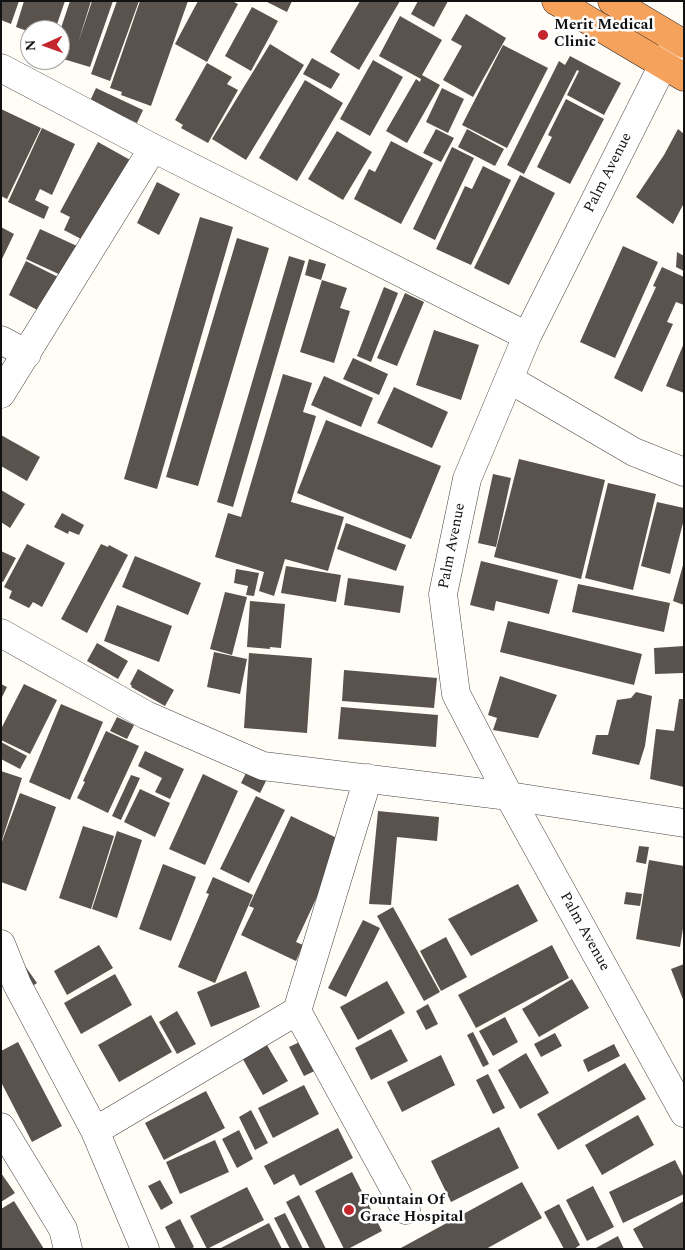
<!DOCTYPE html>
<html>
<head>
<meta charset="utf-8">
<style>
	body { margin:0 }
	#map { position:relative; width:685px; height:1250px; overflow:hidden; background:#fffdf5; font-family:Spectral,serif }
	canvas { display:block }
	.frame { position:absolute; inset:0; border:2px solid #111; pointer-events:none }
	.north { position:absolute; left:20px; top:20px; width:50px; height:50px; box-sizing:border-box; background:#fff; border:1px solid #a0a0a0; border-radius:50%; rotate:268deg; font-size:14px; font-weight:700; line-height:20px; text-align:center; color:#111 }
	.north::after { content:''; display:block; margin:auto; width:18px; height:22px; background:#c4262e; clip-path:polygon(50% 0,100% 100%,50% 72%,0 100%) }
</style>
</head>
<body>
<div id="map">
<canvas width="685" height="1250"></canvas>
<div class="frame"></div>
<div class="north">N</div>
</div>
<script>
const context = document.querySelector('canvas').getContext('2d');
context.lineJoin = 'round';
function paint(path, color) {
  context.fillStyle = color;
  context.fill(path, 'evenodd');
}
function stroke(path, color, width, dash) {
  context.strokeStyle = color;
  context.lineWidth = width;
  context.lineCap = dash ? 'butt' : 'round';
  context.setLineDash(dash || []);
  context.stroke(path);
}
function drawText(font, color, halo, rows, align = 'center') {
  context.font = font + ' Spectral,serif';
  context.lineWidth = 5;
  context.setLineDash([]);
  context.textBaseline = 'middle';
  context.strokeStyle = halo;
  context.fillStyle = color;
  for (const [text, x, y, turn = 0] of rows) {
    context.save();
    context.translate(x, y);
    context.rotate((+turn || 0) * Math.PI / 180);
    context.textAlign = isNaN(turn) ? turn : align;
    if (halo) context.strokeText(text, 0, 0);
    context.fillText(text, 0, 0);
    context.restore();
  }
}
const building = new Path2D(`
	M1 1H19L11 24 1 20Z
	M24 1H65L55 30H30V32L16 27Z
	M70 1H91L78 43 92 1H113L90 67 60 58V31Z
	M117 1H139L110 81 91 74Z
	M140 1H188L151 106 121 95 122 92 110 88Z
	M198 1H232L238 4 207 62 175 44Z
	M265 1H292L287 12Z
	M360 1H400L359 70 330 52Z
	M418 1H448L434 27 411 14Z
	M252 7 278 21 251 71 225 56Z
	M466 14 506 38 473 97 443 80 462 46 451 40Z
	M400 16 442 40 422 75 440 85 407 143 386 131 416 79 420 82 421 79 379 56Z
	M270 44 304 65 246 160 212 139Z
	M503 45 548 68 507 148 462 125Z
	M570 56 621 83 604 115 567 95 579 71 577 70 524 174 507 165 559 61 565 65Z
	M312 58 340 74 331 89 303 74Z
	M373 60 403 77 370 136 340 119Z
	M207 63 232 77 227 84 238 90 208 143 181 128 183 125 175 120Z
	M305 80 343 103 297 181 259 158Z
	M96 88 143 110 137 123 90 101Z
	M442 88 464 99 448 133 426 122Z
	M566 99 604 119 570 184 537 167 552 137 548 135Z
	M1 109 41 128 7 199 1 196Z
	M42 128 75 144 52 195 40 189 35 200 49 207 44 219 8 202Z
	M436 129 454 138 441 162 423 153Z
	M467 129 504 149 495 166 458 147Z
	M678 129 684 134V203L673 224 636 197 664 155Z
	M337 131 372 152 343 200 308 179Z
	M391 141 433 163 401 224 354 199 369 169 375 172Z
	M98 142 132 161 89 240 82 236 81 239 64 230 70 217 60 212Z
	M452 147 474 158 435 240 413 229Z
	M483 166 511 180 471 265 436 249 465 186 472 189Z
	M520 175 555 193 509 285 474 268Z
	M157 182 180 194 159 235 137 223Z
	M200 217 233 227 157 489 124 479Z
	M1 227 14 234 1 261Z
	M40 229 77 246 63 276 26 259Z
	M237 238 269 248 198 486 166 477Z
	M623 246 658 262 615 358 580 342Z
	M677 252 684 256V271L676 267Z
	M289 256 305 261 233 507 217 502Z
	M309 259 326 264 321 280 305 275Z
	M26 261 60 278 43 313 9 295Z
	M662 267 684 277V305L676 302 667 322 673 324 642 392 614 378 656 287 653 286Z
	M322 280 347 288 340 308 350 311 334 363 300 352Z
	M384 287 398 293 371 362 357 356Z
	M405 293 424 302 397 366 377 358Z
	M434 330 479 345 461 400 416 385Z
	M684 343V393L666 386Z
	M353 358 388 374 379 395 343 379Z
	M283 374 312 383 303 412 316 416 291 502 344 517 328 571 285 559 274 596 259 591 264 572 215 557 228 513 241 517Z
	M324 376 373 398 361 427 311 405Z
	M394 387 448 412 432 448 377 423Z
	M326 420 441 466 411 539 297 493Z
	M1 435 40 457 27 481 1 466Z
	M519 459 605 480 581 579 494 557Z
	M493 474 511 478 496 547 478 543Z
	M608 483 656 494 633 590 585 578Z
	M1 490 25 504 10 528 1 522Z
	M657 502 684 508V519L670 574 641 566Z
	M62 513 84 525 79 535 69 531 68 534 54 527Z
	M346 523 406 545 396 571 337 549Z
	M27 544 65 563 42 607 33 602 29 608 9 598 12 591 4 587Z
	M101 544 108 547 109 545 128 555 87 633 61 619Z
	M1 551 16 558 3 582 1 581Z
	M135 556 201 583 188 615 122 587Z
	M481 561 558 580 549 614 496 601 494 611 470 605Z
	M683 565H684V605L673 601Z
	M286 566 341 575 336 602 281 593Z
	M236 569 259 573 254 596 246 595 248 586 234 583Z
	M348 578 404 586 400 613 344 605Z
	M578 584 670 603 664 632 572 612Z
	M225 592 247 597 232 655 210 649Z
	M250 601 285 604 281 648 270 647V649L247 647Z
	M117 605 172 626 159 662 104 641Z
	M508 621 642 654 634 685 500 652Z
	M97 643 128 661 118 679 87 661Z
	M684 646V673L655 674 654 648Z
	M214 652 247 659 240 694 207 687Z
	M249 653 312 658 307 733 244 728Z
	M138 669 174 690 165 706 131 687 132 686 130 684Z
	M344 670 437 678 434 708 342 701Z
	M500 676 557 695 538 738 493 730 497 718 488 715Z
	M1 684 7 687 1 699Z
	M24 684 57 700 30 754 1 740V729Z
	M636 692 652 696 645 746 639 765 592 754 596 735H608L617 700 631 698Z
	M679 699H684V787L650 779 656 729 674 731Z
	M61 704 103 722 70 800 29 782Z
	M341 707 438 715 436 747 338 739Z
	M117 717 134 725 127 739 110 731Z
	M106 731 139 746 108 813 77 798 85 782 83 781Z
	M1 742 27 756 20 769 1 759Z
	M145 751 184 769 170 799 155 792 162 778 138 766Z
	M249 767 268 777 260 793 241 783Z
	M1 771 22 778 2 840H1Z
	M203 774 238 791 205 865 169 849Z
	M131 775 140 778 121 820 112 816Z
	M140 789 170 803 155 837 124 822Z
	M20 793 56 807 26 891 1 882V844Z
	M256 796 285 810 249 883 220 869Z
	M378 811 439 817 437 841 397 837 391 905 369 904Z
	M291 816 343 841 296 942 303 945 296 961 241 935 254 908 249 906Z
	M83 826 114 836 91 909 59 898Z
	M117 831 142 840 117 918 92 909Z
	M639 846 649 847 646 864 636 862Z
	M649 860 684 866V922L680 947 636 939Z
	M163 864 196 877 171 941 139 929Z
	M213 877 253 895 215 983 178 967 209 894 206 893Z
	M518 884 538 921 471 956 448 919Z
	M626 892 642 894 640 906 624 904Z
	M393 907 440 992 424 1001 377 916Z
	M363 920 380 928 346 997 328 988Z
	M446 937 467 977 441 991 420 951Z
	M99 945 113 968 67 995 54 971Z
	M552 945 569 978 476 1028 458 995Z
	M684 964V1002L671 969Z
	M25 966 37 983 28 989 16 972Z
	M246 971 260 1007 211 1027 197 992Z
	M115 974 132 1005 81 1034 64 1003Z
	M572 979 589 1008 539 1037 522 1009Z
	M387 981 405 1013 358 1040 340 1007Z
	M428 1004 438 1024 426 1030 416 1011Z
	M177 1011 196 1044 177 1054 159 1022Z
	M151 1015 172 1052 119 1082 98 1045Z
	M505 1017 518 1042 493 1056 479 1031Z
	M391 1029 408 1061 371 1080 355 1048Z
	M473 1032 489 1064 483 1067 467 1035Z
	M555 1033 562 1046 541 1057 534 1044Z
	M306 1039 321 1068 304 1076 289 1047Z
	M264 1040 288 1081 263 1095 240 1054Z
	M18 1042 62 1126 32 1142 1 1082V1051Z
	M614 1044 620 1056 588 1072 583 1060Z
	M526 1053 549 1093 520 1109 498 1070Z
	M441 1055 455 1085 402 1112 387 1082Z
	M625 1063 646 1099 558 1150 537 1114Z
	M488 1074 505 1108 493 1114 476 1080Z
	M304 1085 319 1114 273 1138 258 1108Z
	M206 1091 225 1128 164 1160 145 1123Z
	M251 1110 268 1143 255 1150 239 1117Z
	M638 1115 654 1145 602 1175 585 1145Z
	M499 1127 519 1168 451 1202 431 1161Z
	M338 1128 353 1158 300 1186 294 1174 274 1185 264 1166Z
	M239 1130 253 1159 237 1168 222 1139Z
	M215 1140 229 1172 180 1194 166 1162Z
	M675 1160 684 1178V1194L623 1223 609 1192Z
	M352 1172 382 1231 348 1249H344L315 1191Z
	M1 1173 15 1193 1 1202Z
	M160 1180 173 1203 161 1210 148 1186Z
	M522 1182 542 1218 486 1249H399Z
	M593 1186 614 1227 587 1241 566 1200Z
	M247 1187 264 1220 207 1249 190 1216Z
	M299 1195 326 1249H310L286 1202Z
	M14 1201 44 1249H1V1209Z
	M684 1201V1249H644L633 1229Z
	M559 1204 580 1245 574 1249H564L544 1212Z
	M285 1213 303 1249H290L274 1218Z
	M180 1219 194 1247 191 1249H176L165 1227Z
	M269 1223 282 1249H219Z
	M618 1236 624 1249H594Z`);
const minor = new Path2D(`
	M676 44 663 65 527 336 467 479 443 594 456 694 509 796 684 1113
	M1 68 153 148 527 336
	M1 340 27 354
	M509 379 634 452 684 472
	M1 394 153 148
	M1 633 146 715 263 766 509 796 684 823
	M1 944 17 984 95 1131 145 1249
	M297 1011 406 1210
	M1 1127 63 1229 68 1249
	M95 1131 297 1011 368 778`);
const highway = new Path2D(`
	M556 1 684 77
	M612 1 684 44`);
const markers = [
	[543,35,6,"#c4262e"],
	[349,1210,6,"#c4262e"]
];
const poiNames = [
	["Merit Medical",554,26],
	["Clinic",554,43],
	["Fountain Of",360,1201],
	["Grace Hospital",360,1218]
];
const streetNames = [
	["Palm Avenue",609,173,-63],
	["Palm Avenue",453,546,-79],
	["Palm Avenue",584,932,61]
];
paint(building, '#5a524d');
stroke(minor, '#444', 29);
stroke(highway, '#222', 29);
stroke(minor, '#fff', 28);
stroke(highway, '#f5a25d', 28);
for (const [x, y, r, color] of markers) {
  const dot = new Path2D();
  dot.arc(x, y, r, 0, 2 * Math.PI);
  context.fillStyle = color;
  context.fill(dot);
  stroke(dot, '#fff', 2);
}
drawText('bold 15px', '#111', '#fff', poiNames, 'left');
drawText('15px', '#111', '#fff', streetNames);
</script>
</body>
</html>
